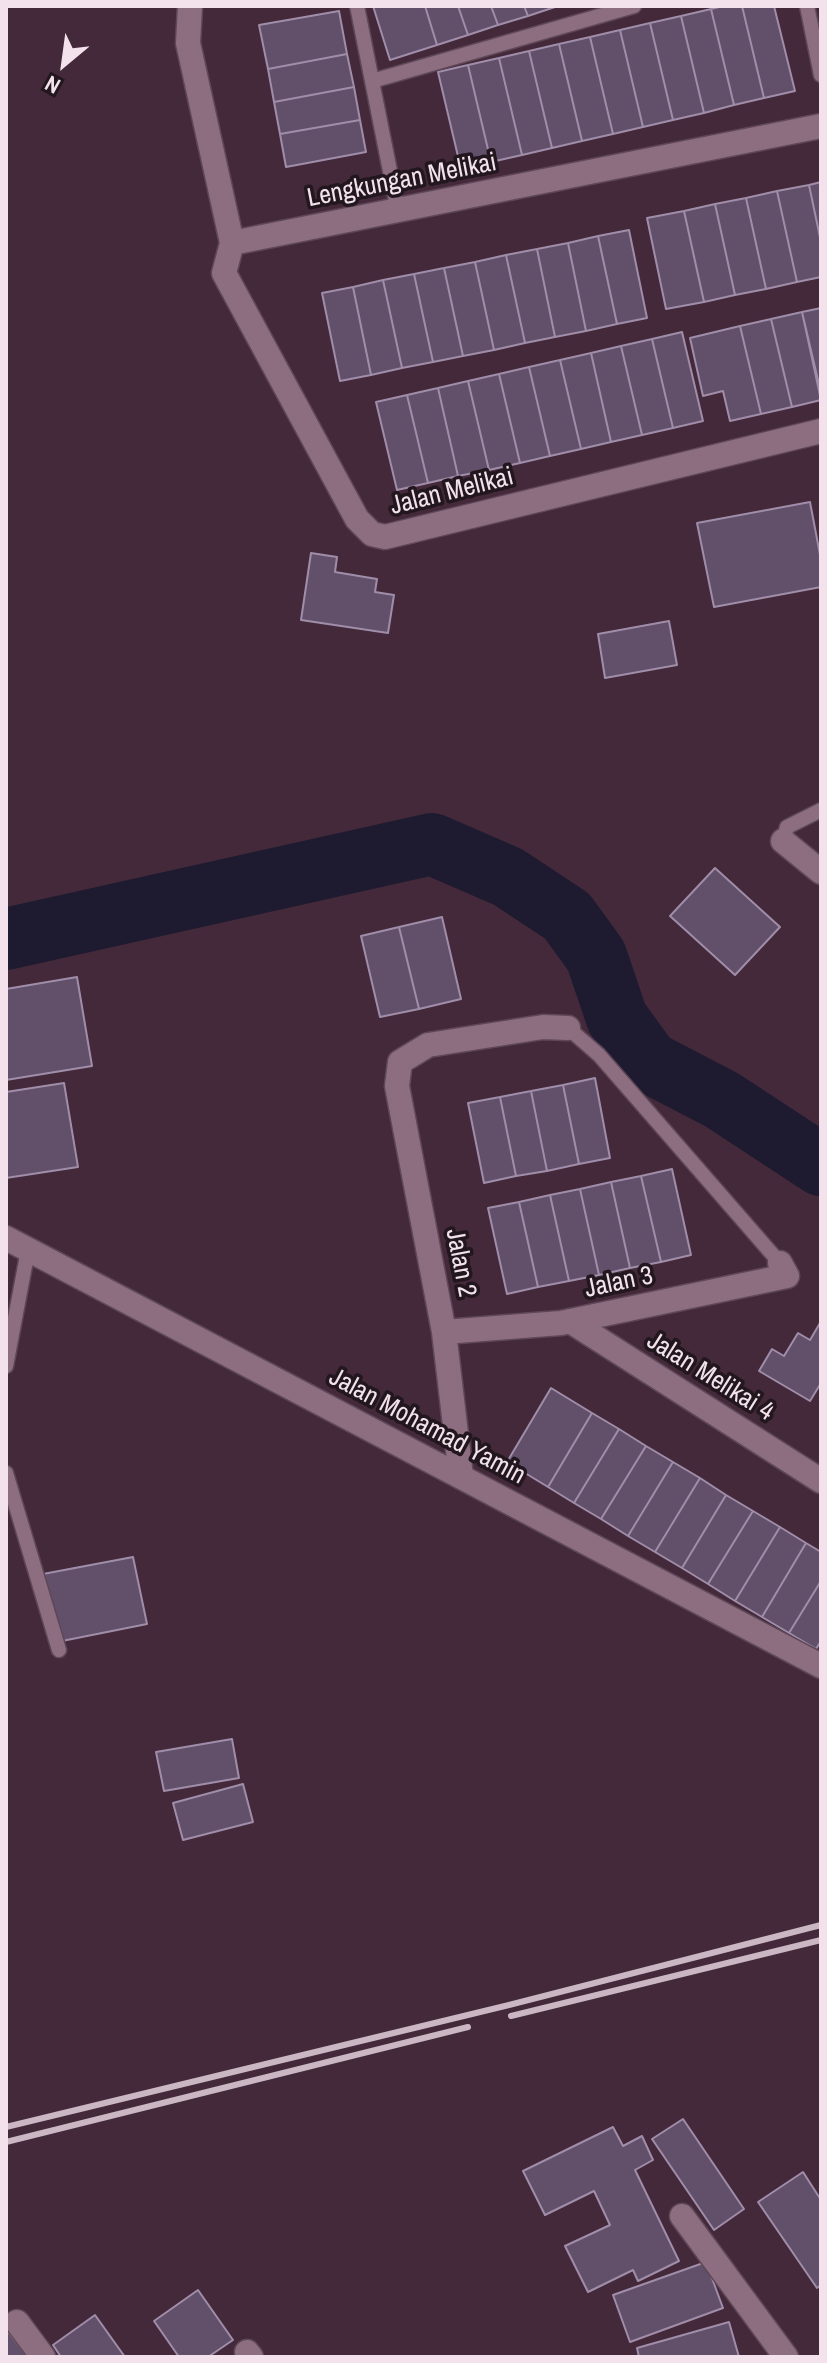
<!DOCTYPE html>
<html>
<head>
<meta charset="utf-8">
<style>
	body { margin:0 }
	#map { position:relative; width:827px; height:2363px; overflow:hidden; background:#432939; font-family:"Archivo Narrow",sans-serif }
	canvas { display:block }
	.frame { position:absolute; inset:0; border:8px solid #f3e2ec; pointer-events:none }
	.north { position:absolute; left:24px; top:24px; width:80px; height:80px; -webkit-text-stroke:6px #22171e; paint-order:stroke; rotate:209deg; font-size:22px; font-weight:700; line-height:32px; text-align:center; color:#f3e2ec }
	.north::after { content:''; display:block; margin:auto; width:28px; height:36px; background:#f3e2ec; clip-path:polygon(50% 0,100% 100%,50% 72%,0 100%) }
</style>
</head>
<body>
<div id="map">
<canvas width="827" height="2363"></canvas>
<div class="frame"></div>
<div class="north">N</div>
</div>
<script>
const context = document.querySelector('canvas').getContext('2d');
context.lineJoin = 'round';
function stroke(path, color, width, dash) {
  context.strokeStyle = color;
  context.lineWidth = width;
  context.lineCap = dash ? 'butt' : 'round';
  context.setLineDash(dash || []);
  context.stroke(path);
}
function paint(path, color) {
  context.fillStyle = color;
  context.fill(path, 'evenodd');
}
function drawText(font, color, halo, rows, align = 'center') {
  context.font = font + ' "Archivo Narrow",sans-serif';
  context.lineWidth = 7;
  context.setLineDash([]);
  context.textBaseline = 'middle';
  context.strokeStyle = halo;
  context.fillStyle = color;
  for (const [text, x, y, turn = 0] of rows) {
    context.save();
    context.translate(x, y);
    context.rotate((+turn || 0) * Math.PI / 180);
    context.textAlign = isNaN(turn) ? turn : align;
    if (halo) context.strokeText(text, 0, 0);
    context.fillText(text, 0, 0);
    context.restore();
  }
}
const river = new Path2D(`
	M6 939 432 844 508 877 567 916 596 956 617 1018 649 1062 722 1100 821 1165`);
const building = new Path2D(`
	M373 6H425L437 45 390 60Z
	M425 6H458L468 35 437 45Z
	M458 6H491L498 25 468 35Z
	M491 6H524L528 16 498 25Z
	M524 6H558L528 16Z
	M723 6H742L764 98 734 105 711 9Z
	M742 6H774L795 91 764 98Z
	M711 9 734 105 704 113 681 16Z
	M339 11 347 54 268 69 259 25Z
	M681 16 704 113 673 120 650 23Z
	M650 23 673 120 643 127 620 30Z
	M620 30 643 127 613 134 590 37Z
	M590 37 613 134 582 141 559 44Z
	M559 44 582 141 552 148 529 51Z
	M529 51 552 148 522 155 499 58Z
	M347 54 354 87 274 102 268 69Z
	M499 58 522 155 491 162 468 65Z
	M468 65 491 162 461 169 438 72Z
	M354 87 360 120 280 134 274 102Z
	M360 120 366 152 286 167 280 134Z
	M821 182V242L809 185Z
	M809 185 821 242V277L797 282 777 191Z
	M777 191 797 282 766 289 746 198Z
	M746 198 766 289 735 295 715 204Z
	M715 204 735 295 704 302 684 211Z
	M684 211 704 302 666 309 647 218Z
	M629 230 647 318 617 324 598 236Z
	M598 236 617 324 586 331 568 243Z
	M568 243 586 331 555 337 537 249Z
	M537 249 555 337 525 343 506 255Z
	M506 255 525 343 494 350 475 262Z
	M475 262 494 350 463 356 444 268Z
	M444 268 463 356 433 362 414 274Z
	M414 274 433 362 402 368 383 280Z
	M383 280 402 368 371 375 353 287Z
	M353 287 371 375 340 381 322 293Z
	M821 308V393L802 312Z
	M802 312 821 400 792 407 771 319Z
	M771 319 792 407 761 414 740 326Z
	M740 326 761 414 730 421 723 391 703 396 690 338Z
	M682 332 703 421 673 428 652 339Z
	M652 339 673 428 642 435 621 346Z
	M621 346 642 435 611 442 591 353Z
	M591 353 611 442 581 449 560 360Z
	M560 360 581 449 550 456 529 367Z
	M529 367 550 456 520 463 499 374Z
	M499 374 520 463 489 470 468 381Z
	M468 381 489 470 458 476 438 388Z
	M438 388 458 476 428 483 407 395Z
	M407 395 428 483 397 490 376 402Z
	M810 502 821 560V587L714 607 697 523Z
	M311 553 337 557 335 572 377 579 375 592 394 595 388 633 301 620Z
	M669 621 677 665 605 678 598 634Z
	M715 868 780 927 735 975 670 916Z
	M442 917 461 999 419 1009 399 927Z
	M399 927 419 1009 380 1017 361 936Z
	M77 977 92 1066 6 1080V989Z
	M595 1078 610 1158 579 1164 563 1085Z
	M64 1083 78 1167 6 1178V1092Z
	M563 1085 579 1164 547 1171 531 1091Z
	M531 1091 547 1171 516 1176 500 1097Z
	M500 1097 516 1176 484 1183 468 1103Z
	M672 1169 691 1255 661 1262 641 1176Z
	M641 1176 661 1262 630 1268 611 1182Z
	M611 1182 630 1268 599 1275 580 1189Z
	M580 1189 599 1275 569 1281 550 1195Z
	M550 1195 569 1281 538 1287 519 1202Z
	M519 1202 538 1287 507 1294 488 1208Z
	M820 1323 821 1383 810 1401 759 1371 772 1349 784 1356 798 1333 810 1340Z
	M551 1388 592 1413 548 1487 507 1462Z
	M592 1413 619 1429 574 1503 548 1487Z
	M619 1429 646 1446 601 1519 574 1503Z
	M646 1446 673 1462 628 1536 601 1519Z
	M673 1462 700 1478 655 1552 628 1536Z
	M700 1478 726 1495 682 1568 655 1552Z
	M726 1495 753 1511 708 1584 682 1568Z
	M753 1511 780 1527 735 1601 708 1584Z
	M780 1527 806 1543 762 1617 735 1601Z
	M806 1543 821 1552V1581L789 1633 762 1617Z
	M133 1557 147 1624 57 1642 43 1574Z
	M821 1581V1641L816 1649 789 1633Z
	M232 1739 239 1778 164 1791 156 1752Z
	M243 1784 253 1822 183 1840 173 1803Z
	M683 2119 744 2209 714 2230 652 2139Z
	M613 2127 623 2146 642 2136 653 2160 635 2170 679 2261 638 2281 633 2270 588 2292 565 2246 610 2225 594 2191 545 2215 523 2171Z
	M803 2172 821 2200V2285L817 2288 758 2202Z
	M706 2262 723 2308 630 2342 613 2295Z
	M198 2290 233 2340 208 2357H179L154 2321Z
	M95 2315 125 2357H61L53 2345Z
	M729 2322 739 2357H639L637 2348Z
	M6 2329 28 2357H6Z`);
const lane = new Path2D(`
	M357 6 398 211
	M807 6 821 75
	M372 81 634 6
	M783 841 787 827 821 810
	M568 1028 599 1055 780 1263
	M6 1366 28 1250
	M6 1473 59 1650`);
const street = new Path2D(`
	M190 6 188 43 232 243 224 273 357 519 372 534 385 537 821 431
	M232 243 821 126
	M783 841 821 872
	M6 1238 821 1666
	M570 1321 821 1481
	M444 1332 561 1323 787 1276 780 1263
	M461 1476 444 1332 397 1086 400 1062 428 1045 543 1027 568 1028
	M682 2216 786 2357
	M17 2322 43 2357
	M247 2352 251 2357`);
const rail = new Path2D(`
	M511 2016 821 1940
	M6 2127 509 2005 821 1925
	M6 2142 468 2027`);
const streetNames = [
	["Lengkungan Melikai",402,181,-11],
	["Jalan Melikai",452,492,-14],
	["Jalan 2",460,1263,79],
	["Jalan 3",619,1283,-12],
	["Jalan Melikai 4",710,1377,32],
	["Jalan Mohamad Yamin",427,1427,28]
];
stroke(river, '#1e1b31', 62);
paint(building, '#62506a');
stroke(building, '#a08da9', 2);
stroke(lane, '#5e4756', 17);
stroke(street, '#5e4756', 27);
stroke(lane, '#8c6e80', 14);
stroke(street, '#8c6e80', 24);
stroke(rail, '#cab7c3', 6);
drawText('26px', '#f3e2ec', '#22171e', streetNames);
</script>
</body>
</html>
